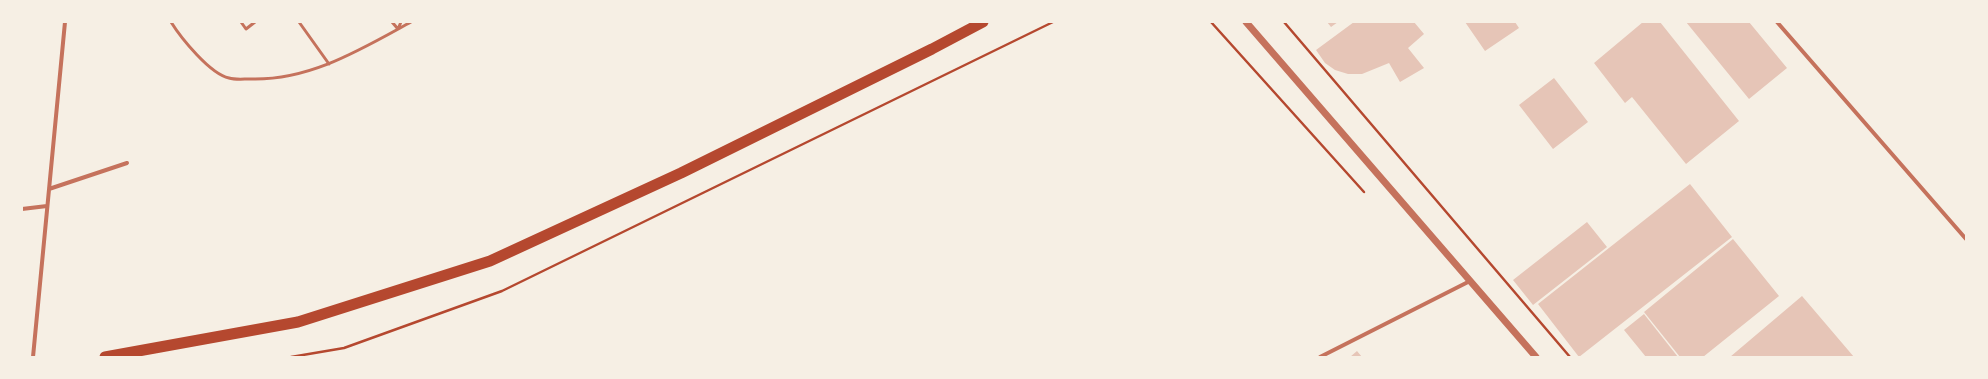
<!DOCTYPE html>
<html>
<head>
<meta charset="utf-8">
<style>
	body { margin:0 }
	#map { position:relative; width:1988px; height:379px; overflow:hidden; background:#f6efe4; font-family:Barlow,sans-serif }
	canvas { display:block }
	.frame { position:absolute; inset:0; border:23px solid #f6efe4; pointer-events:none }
</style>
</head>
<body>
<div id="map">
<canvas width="1988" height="379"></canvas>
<div class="frame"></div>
</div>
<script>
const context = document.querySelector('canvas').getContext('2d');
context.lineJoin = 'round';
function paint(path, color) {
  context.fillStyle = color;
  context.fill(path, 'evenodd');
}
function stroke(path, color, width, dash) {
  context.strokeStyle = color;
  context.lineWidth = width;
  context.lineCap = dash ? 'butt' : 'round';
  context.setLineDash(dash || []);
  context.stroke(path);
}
const building = new Path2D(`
	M1327 22H1338L1331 27Z
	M1354 22H1414L1424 34 1408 48 1424 68 1400 82 1389 63 1362 74H1348L1335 70 1325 63 1316 50Z
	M1465 22H1515L1519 28 1485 51Z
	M1643 22H1660L1739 121 1686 164 1632 97 1625 103 1594 63Z
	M1686 22H1749L1787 68 1749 99Z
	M1554 78 1588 122 1553 149 1519 105Z
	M1690 184 1732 237 1579 357 1538 304Z
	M1587 222 1607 247 1533 305 1513 280Z
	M1733 239 1779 296 1703 357H1680L1644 312Z
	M1802 296 1854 357H1730Z
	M1644 314 1678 357H1646L1624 330Z
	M1357 351 1362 357H1350Z`);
const path = new Path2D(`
	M1211 22 1364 192
	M1284 22 1570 357
	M291 357 344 348 502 291 1053 22`);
const service = new Path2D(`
	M171 22C181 38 210 74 229 78 235 80 243 79 250 79 309 81 360 50 411 22
	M241 22 246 29 255 22
	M299 22 329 64
	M392 22 398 29 401 22`);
const minor = new Path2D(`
	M1777 22 1966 239
	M49 189 127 163
	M22 209 47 206
	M33 357 65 22
	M1320 357 1470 281`);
const tertiary = new Path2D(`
	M1246 22 1536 357`);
const trunk = new Path2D(`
	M105 357 298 322 490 261 681 173 932 49 983 22`);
paint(building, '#e6c5b7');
stroke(path, '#b5482f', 2.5);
stroke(service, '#c5725c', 3);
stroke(minor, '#c5725c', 4);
stroke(tertiary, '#c5725c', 7);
stroke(trunk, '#b5482f', 11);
</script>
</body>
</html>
